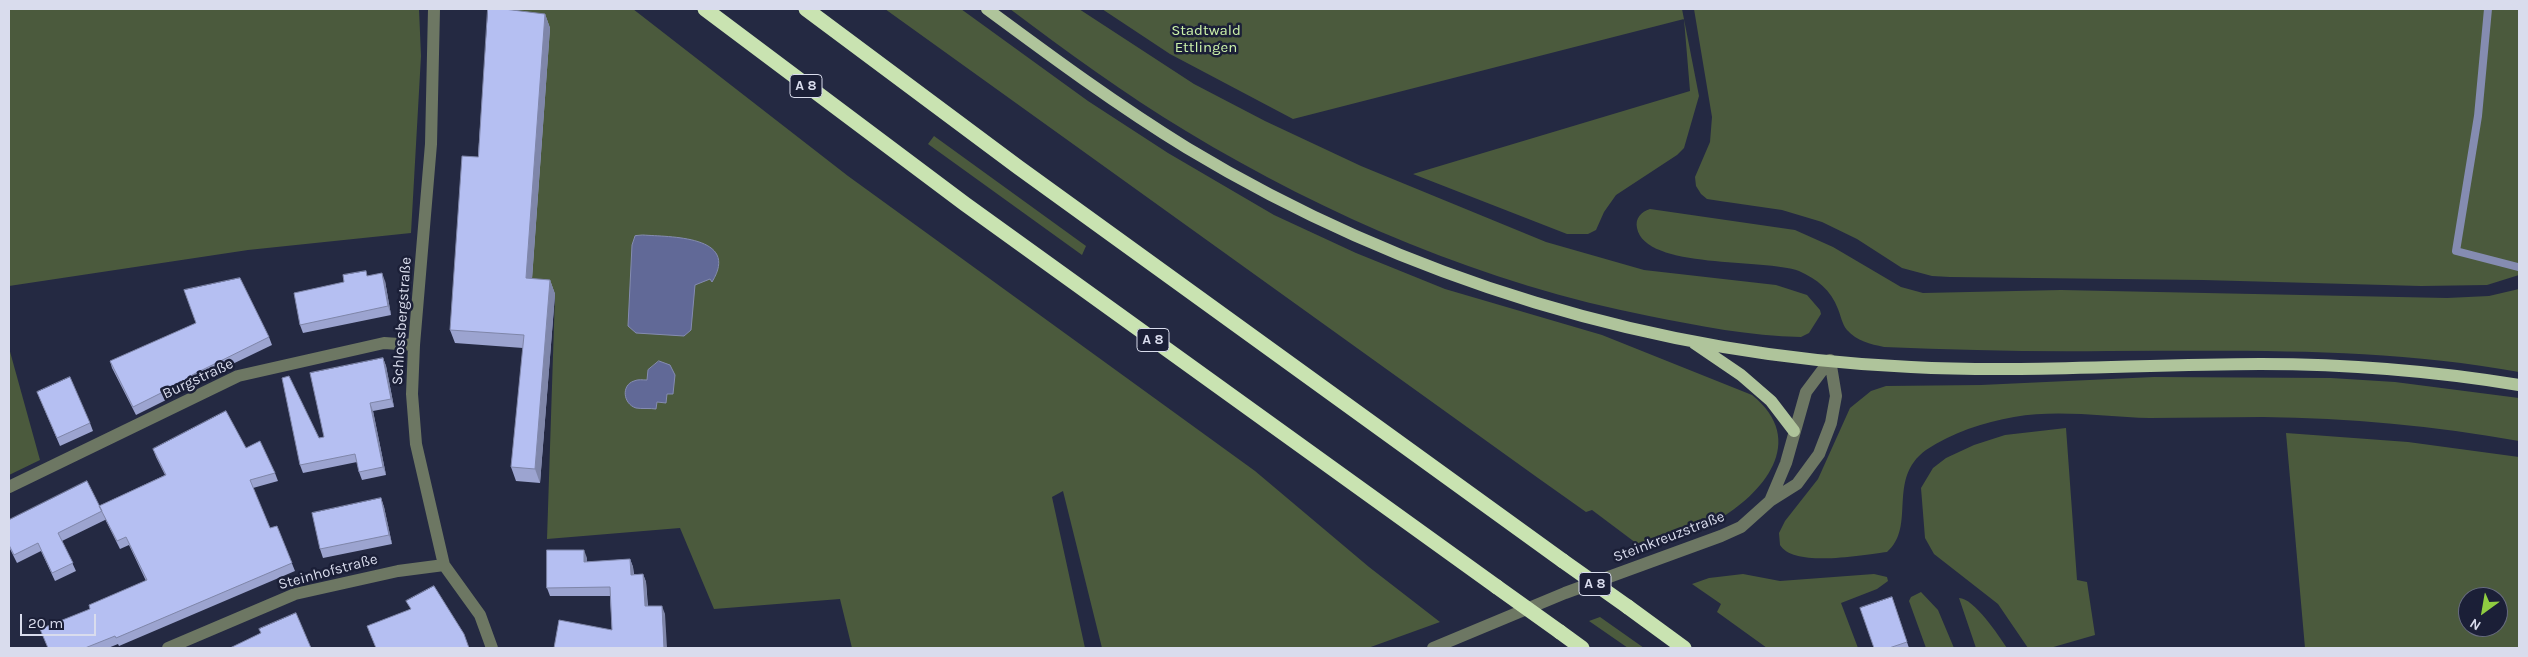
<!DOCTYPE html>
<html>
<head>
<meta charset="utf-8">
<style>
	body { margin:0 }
	#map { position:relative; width:2528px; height:657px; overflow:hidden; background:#242942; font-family:Karla,sans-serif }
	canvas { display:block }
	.frame { position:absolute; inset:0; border:10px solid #d9dced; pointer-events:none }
	.north { position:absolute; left:2458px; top:587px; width:50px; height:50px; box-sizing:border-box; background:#1b1f37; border:1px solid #676b80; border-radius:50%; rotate:212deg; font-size:14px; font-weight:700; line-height:20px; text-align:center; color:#d9dced }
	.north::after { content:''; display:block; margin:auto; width:18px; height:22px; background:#90cd41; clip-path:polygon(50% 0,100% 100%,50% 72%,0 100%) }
	.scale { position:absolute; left:20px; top:614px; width:76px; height:22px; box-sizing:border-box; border:2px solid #d9dced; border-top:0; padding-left:6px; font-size:15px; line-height:18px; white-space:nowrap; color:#d9dced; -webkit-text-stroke:4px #1b1f37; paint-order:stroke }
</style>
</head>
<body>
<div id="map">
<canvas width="2528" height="657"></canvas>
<div class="frame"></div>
<div class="north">N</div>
<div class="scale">20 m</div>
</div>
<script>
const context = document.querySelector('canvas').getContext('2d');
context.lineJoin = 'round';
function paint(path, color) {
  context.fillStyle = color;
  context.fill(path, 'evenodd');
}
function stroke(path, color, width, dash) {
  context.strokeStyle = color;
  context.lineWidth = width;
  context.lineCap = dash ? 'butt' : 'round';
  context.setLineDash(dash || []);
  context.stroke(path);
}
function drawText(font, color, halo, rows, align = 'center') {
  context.font = font + ' Karla,sans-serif';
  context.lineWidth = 5;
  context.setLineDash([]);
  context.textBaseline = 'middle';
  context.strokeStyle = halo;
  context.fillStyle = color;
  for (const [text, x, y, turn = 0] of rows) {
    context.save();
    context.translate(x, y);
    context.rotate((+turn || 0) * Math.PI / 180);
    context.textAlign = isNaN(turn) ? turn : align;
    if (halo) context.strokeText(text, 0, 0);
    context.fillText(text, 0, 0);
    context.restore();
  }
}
const green = new Path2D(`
	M9 9H419L421 56 411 233 248 250 9 286Z
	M494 9H633L848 176 1255 471 1369 567 1440 622 1368 648H1102L1063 491 1052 497 1085 648H852L840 599 714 609 680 528 547 539 555 294 531 292Z
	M885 9H961L1088 101 1168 153 1274 215 1356 253 1445 289 1602 335 1752 395C1809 441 1763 494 1716 521 1694 534 1668 541 1644 549L1592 510 1586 512 1538 478Z
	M1010 9H1079L1194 84 1265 121 1361 166 1546 242 1644 270 1776 285 1807 295 1820 310 1821 314 1809 333 1801 337C1750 336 1699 326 1649 316 1486 284 1328 217 1186 131 1125 94 1067 52 1010 9Z
	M1102 9H1682L1699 96 1684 148 1677 155 1616 195 1604 212 1596 230 1588 234H1567L1413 174 1690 91 1684 19 1293 119 1170 54Z
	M1694 9H2519V275L2487 285 2421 286 2203 280 1950 277 1932 276 1902 268 1857 239 1822 222 1782 210 1720 201 1707 199 1701 194 1696 186 1695 177 1710 142 1712 117Z
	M934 136 1086 246 1082 255 928 144Z
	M1650 209 1795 230 1833 247 1901 287 1923 293 2061 290 2447 298 2489 296 2519 289V372C2383 347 2245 351 2108 351 2033 352 1959 350 1884 347 1870 344 1857 341 1847 330 1842 324 1841 316 1838 309 1831 290 1817 279 1799 271 1765 258 1645 270 1637 228 1635 218 1641 212 1650 209Z
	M9 348 40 460 9 475Z
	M2154 377 2331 378 2395 382 2519 398V441C2435 426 2349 418 2263 417 2225 417 2188 418 2150 418 2105 417 2059 409 2014 417 1984 422 1951 433 1926 450 1886 479 1917 526 1887 552 1862 555 1794 568 1780 545L1779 533 1785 521 1818 479 1850 408 1871 391 1886 386 1981 385Z
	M2066 428 2077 580 2087 582 2095 635 2050 648H2028L1998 604 1934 554 1925 538 1921 488 1933 468 1946 458 1974 445 2005 435Z
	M2286 433 2408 442 2519 457V648H2305ZM2468 597H2498V627H2468Z
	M1743 574 1780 581 1874 574 1887 577 1888 581 1877 589 1841 603 1858 648H1767L1717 612 1721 604 1692 584 1709 578Z
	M1921 592 1938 610 1954 648H1926L1909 601 1911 597Z
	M1959 598C1974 598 1999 636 2007 648H1976Z
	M1600 617 1644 648H1628L1589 621Z`);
const water = new Path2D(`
	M643 235C669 237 741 235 712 282L710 279 695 285 691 330 684 336 636 333 628 326 632 245 635 236Z
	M659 361 670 365 675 375 673 394H667L666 403 657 402 656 409C650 408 642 409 636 408 623 404 621 385 634 381 638 379 643 380 647 380L648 370Z`);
const stream = new Path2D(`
	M2488 9 2478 116 2456 251 2518 267`);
const minor = new Path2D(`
	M434 9 431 144 414 345 412 394 416 444 444 565 480 615 492 648
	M9 487 238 376 384 343 414 345
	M1770 501 1786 463 1806 392 1830 360
	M168 648 295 594 398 571 444 565
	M1433 648 1565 593 1721 536 1741 527 1770 501 1797 484 1819 454 1831 423 1836 396 1830 360`);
const major = new Path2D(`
	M987 9C1052 57 1117 105 1187 148 1404 279 1657 356 1911 367 2027 373 2144 364 2260 364 2347 364 2434 371 2519 385
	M1694 343 1741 375 1771 401 1794 431`);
const highway = new Path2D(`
	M705 9 965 204 1497 587
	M806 9 1018 167 1563 561
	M1628 607 1684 648
	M1560 632 1582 648`);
const highwayBridge = new Path2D(`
	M1563 561 1628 607
	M1497 587 1560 632`);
const wall = new Path2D(`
	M545 14 550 28 532 279 550 280 555 294 540 483 516 481 511 467 523 348 455 343 450 330 478 157Z
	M367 276 385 281 391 315 303 333 300 325 344 282Z
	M269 337 272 345 195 382 196 385 136 415 112 368 110 361Z
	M383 358 386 366 394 407 373 411 386 475 362 480 359 472 357 462 303 473 300 465 319 438 324 437Z
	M37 392 90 423 93 431 60 446Z
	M246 448 275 473 278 481 253 488 270 528 277 526 295 571 119 646 118 644 108 648H48L90 609 146 581 129 545 120 549 105 519V520L62 541 76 571 55 581 41 551 17 563 9 547V520L99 506 165 475 156 457 153 449Z
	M381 498 384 507 392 544 323 558 320 549Z
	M587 558V562L630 559 633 567 634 574H643L646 582 648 606 665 614 612 630 610 596H550L547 588Z
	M1892 597 1909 648H1874Z`);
const shadedWall = new Path2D(`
	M545 14 550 28 531 292 526 278Z
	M382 273 385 281 391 315 388 306Z
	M550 280 555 294 540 483 535 469Z
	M383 358 386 366 394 407 391 399Z
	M370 403 373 411 386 475 383 467Z
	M381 498 384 507 392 544 389 535Z
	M584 550 587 558V570L584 562Z
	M630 559 633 567 634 583 631 575Z
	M643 574 646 582 648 615 645 606Z
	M662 606 665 614 667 648H664Z`);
const building = new Path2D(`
	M488 9H504L545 14 526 278 550 280 535 469 511 467 524 335 450 330 462 156 478 157Z
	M366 271 367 276 382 273 388 306 300 325 294 293 344 282 343 275Z
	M240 278 269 337 192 375 193 377 133 407 110 361 196 323 184 290Z
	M383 358 391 399 370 403 383 467 359 472 355 454 300 465 282 378 289 376 319 438 324 437 310 373Z
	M70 377 90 423 57 438 37 392Z
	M226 411 246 448 260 441 275 473 250 480 270 528 277 526 292 563 116 638 115 636 85 648H48L40 629 90 609 89 605 147 580 126 537 117 541 99 506 166 475 153 449Z
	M87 481 102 511 58 533 73 563 52 573 38 543 14 555 9 545V520Z
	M381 498 389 535 320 549 312 513Z
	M547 550H584V562L630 559 631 575 643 574 645 606H662L664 648H554L559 620 612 630 610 587 547 588Z
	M434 586 464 634 469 648H376L367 626 411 609 406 601Z
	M1892 597 1907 642 1889 648H1874L1860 608Z
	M296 613 311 648H230L261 633 259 629Z`);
const shields = [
	[806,86,32],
	[1153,340,32],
	[1595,584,32]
];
const shieldNames = [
	["A 8",806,86],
	["A 8",1153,340],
	["A 8",1595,584]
];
const parkNames = [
	["Stadtwald",1206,31],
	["Ettlingen",1206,48]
];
const streetNames = [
	["Schlossbergstraße",402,321,-86],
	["Burgstraße",198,379,-25],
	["Steinkreuzstraße",1669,537,-21],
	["Steinhofstraße",328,572,-15]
];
paint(green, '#4b5a3d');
paint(water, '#616997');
stroke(water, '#858cb1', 1);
stroke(stream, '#858cb1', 8);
stroke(minor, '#6d7763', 12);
stroke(major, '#afc49b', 12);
stroke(highway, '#c9e3b1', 15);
stroke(highwayBridge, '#c9e3b1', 15);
paint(wall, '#9ca4d0');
paint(shadedWall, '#7f86a9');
paint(building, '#b5bff2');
stroke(building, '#7f86a9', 1);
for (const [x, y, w] of shields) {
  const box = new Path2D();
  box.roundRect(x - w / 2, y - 11.5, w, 23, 4);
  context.fillStyle = '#1b1f37';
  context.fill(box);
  stroke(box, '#d9dced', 1);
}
drawText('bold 14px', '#d9dced', null, shieldNames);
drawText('15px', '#cdf3aa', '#1b1f37', parkNames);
drawText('15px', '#d9dced', '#1b1f37', streetNames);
</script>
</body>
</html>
